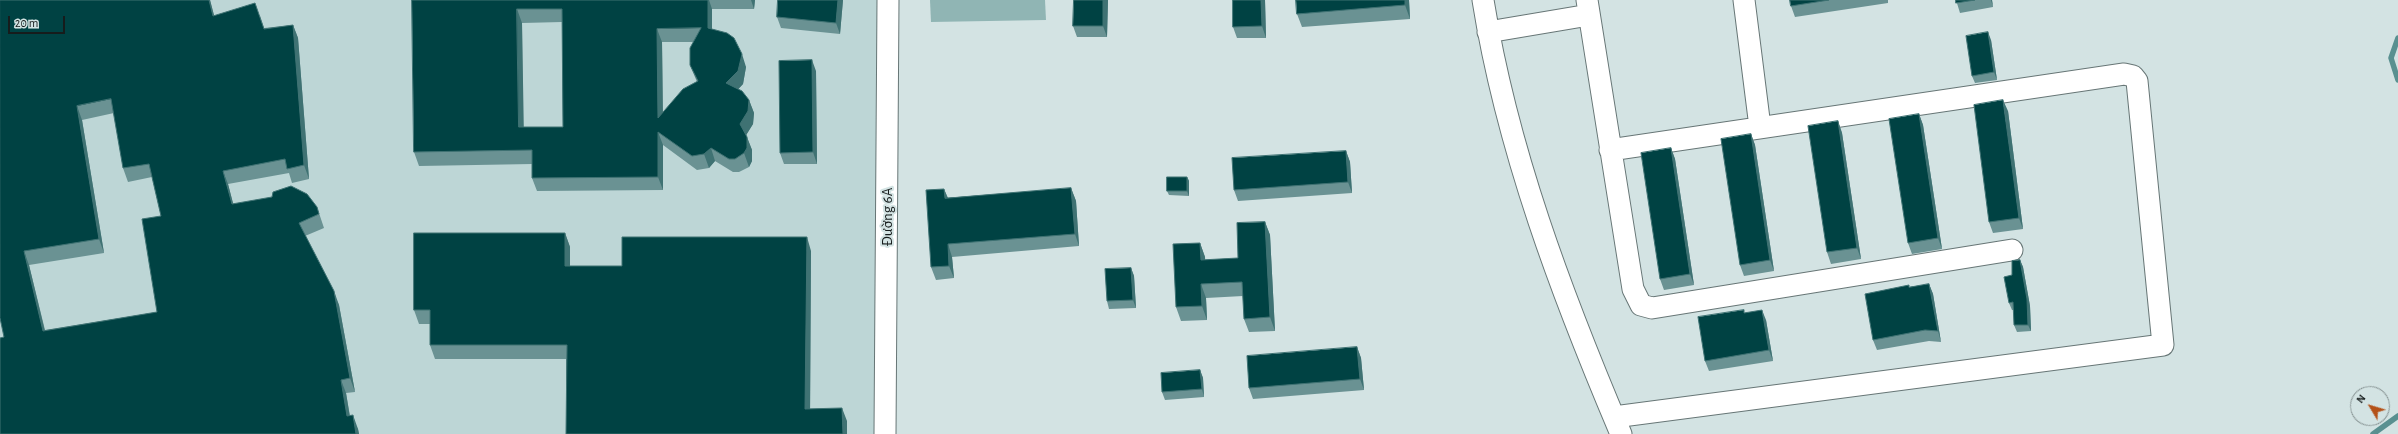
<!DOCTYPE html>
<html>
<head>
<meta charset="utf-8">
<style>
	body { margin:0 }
	#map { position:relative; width:2398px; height:434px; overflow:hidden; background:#d3e3e3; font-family:"Alegreya Sans",sans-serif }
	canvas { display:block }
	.north { position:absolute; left:2350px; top:386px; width:40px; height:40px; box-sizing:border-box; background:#d3e3e3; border:1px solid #879393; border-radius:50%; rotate:308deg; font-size:11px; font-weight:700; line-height:16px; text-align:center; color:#161c1c }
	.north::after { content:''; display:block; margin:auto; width:14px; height:18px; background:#b45118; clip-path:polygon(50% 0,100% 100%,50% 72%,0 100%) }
	.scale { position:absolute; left:8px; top:16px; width:57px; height:18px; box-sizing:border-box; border:2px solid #161c1c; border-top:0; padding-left:5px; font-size:12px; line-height:14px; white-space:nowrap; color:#161c1c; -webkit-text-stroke:3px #d3e3e3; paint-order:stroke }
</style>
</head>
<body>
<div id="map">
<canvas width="2398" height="434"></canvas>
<div class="north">N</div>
<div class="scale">20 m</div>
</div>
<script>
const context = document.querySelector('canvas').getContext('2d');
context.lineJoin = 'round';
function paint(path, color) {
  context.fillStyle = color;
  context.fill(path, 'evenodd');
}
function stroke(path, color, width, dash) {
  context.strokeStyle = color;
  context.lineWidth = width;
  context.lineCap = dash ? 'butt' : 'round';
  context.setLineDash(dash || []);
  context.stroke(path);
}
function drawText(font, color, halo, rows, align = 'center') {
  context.font = font + ' "Alegreya Sans",sans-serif';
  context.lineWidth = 4;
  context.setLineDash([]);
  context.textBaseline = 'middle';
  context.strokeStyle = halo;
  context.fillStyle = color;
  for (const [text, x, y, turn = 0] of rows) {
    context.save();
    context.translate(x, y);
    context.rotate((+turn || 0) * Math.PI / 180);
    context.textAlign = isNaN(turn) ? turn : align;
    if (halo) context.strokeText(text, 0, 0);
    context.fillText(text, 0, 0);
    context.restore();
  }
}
const built = new Path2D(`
	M0 0H881L879 434H0Z`);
const green = new Path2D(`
	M930 0H1045L1046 20 931 22Z`);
const stream = new Path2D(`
	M2398 38 2391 58 2398 80
	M2373 434 2398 416`);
const minor = new Path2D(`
	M1483 0C1507 150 1562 295 1621 434
	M1587 0 1633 289 1641 305 1652 308 2012 250
	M1744 0 1760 127
	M1488 32 1589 15
	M1610 150 2124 74 2133 76 2137 81 2163 345 1614 417
	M885 434 888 0`);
const wall = new Path2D(`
	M0 0H210L214 16H260L264 28 293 25 298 38 309 179 292 183 289 173 228 184 233 204 317 207 324 228 305 236 339 305 355 392 346 393 350 416 358 429 359 434H0L4 337ZM114 113 123 168 128 182 152 177 161 216 157 312 45 330 29 265 104 253 82 120Z
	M412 0H755L754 9H712V29L746 67 743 84 738 89 749 100 754 113 753 124 746 135 752 150V161L749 167 739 172H733L715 161 709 168 697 170 663 145V190L537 191 532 178V164L419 166 414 152ZM562 22 563 127H523L522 23ZM662 42H694L690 65 697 82 663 112Z
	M778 0H843L840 34 781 28 777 17Z
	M1074 0H1108L1107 37H1077L1073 26Z
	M1265 0 1266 38H1237L1233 27Z
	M1409 0 1410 19 1302 27 1297 14Z
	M1790 0H1888V3L1795 17 1791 6Z
	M1956 0H1992L1993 7 1960 13Z
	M1991 40 1997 80 1975 83 1972 76Z
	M816 71 817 164H784L780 153Z
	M2008 111 2023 229 1993 233 1989 222Z
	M1919 114 1923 125 1942 249 1912 254 1908 243Z
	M1838 121 1842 133 1861 259 1831 264 1827 252Z
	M1751 134 1755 145 1774 271 1744 276 1740 265Z
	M1671 148 1675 159 1694 285 1664 290 1660 279Z
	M1346 151 1350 162 1352 193 1238 201 1234 190Z
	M1187 177 1189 181V196L1169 195 1167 191Z
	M1071 188 1076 201 1079 246 952 257 954 278 936 280 931 267 944 189 948 198Z
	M1265 222 1270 235 1275 331 1249 332 1244 319 1243 296 1206 298 1207 320 1181 321 1176 307 1200 243 1205 257V260L1238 258Z
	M565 233 570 247V266H622L811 251 810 409 847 421V434H566V359H435L430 345V324H419L414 310Z
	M2020 260 2023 267 2030 306 2031 331 2017 332 2014 325V310H2012L2009 303 2012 275Z
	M1131 268 1134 276 1136 308 1109 309 1107 301Z
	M1929 284 1933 294 1941 342 1929 341 1877 350 1873 340 1910 287Z
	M1745 313 1766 320 1773 361 1709 371 1705 361Z
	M1357 347 1361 358 1364 390 1253 399 1249 388Z
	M1200 370 1203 378 1204 397 1165 400 1162 392Z`);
const shadedWall = new Path2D(`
	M209 0H210L218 30 213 16Z
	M708 0H709L712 9V41L708 28Z
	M751 0H755L754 9Z
	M838 0H843L840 34 836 23Z
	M1103 0H1108L1107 37 1103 26Z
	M1261 0H1265L1266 38 1262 26Z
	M1405 0H1409L1410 19 1405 5Z
	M1991 0H1992L1993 7Z
	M517 9 522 23 524 140 519 127Z
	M293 25 298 38 309 179 304 165Z
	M657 29 662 42 663 131 658 118Z
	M1988 32 1991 40 1997 80 1994 72Z
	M742 54 746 67 743 84 731 97 726 83Z
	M812 60 816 71 817 164 813 152Z
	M749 100 754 113 753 124 745 137 740 124Z
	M2003 100 2008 111 2023 229 2019 218Z
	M77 106 82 120 104 253 99 239Z
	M1919 114 1923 125 1942 249 1938 238Z
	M1838 121 1842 133 1861 259 1857 248Z
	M658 132 663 145V190L658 177Z
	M1751 134 1755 145 1774 271 1770 260Z
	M747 137 752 150V161L749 167 744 153Z
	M711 148 715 161 709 168 704 154Z
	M1671 148 1675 159 1694 285 1690 274Z
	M1346 151 1350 162 1352 193 1348 182Z
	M223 171 228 184 237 218 232 204Z
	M1187 177 1189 181V196L1187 191Z
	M1071 188 1076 201 1079 246 1075 234Z
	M944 189 949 201 945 198Z
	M1265 222 1270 235 1275 331 1270 317Z
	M565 233 570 247V280L565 266Z
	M807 237 811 251 810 423 805 409Z
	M1200 243 1205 257 1206 274 1201 260Z
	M948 244 952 257 954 278 949 266Z
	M24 251 29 265 48 344 43 331Z
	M2020 260 2023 267 2030 306 2031 331 2028 325Z
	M1131 268 1134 276 1136 308 1133 300Z
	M1201 284 1206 298 1207 320 1202 306Z
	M1929 284 1933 294 1941 342 1938 331Z
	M334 291 339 305 355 392 350 378Z
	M1762 310 1766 320 1773 361 1769 350Z
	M1357 347 1361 358 1364 390 1360 379Z
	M1200 370 1203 378 1204 397 1202 389Z
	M341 380 346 393 352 430 347 416Z
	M842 408 847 421V434H843Z
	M353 415 358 429 359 434H356Z`);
const building = new Path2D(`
	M0 0H209L213 16 255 3 264 29 293 25 304 165 287 169 285 159 223 171 232 204 272 197 273 192 291 186 307 194 317 207 319 214 299 223 334 291 350 378 341 380 347 416 353 415 356 434H0V338L4 337 0 318ZM111 99 123 168 149 164 161 216 142 219 157 312 43 331 24 251 99 239 77 106Z
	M412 0H708V28L727 33 734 38 742 54 738 71 726 83 742 91 749 100 748 111 740 124 747 137V148L744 153 735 159H729L711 148 704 154 692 156 658 132V177L532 178V150L414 152ZM517 9H562L563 127H519ZM701 28 690 48V65L698 81 683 89 658 118 657 29Z
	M778 0H838L836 23 777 17Z
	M1074 0H1103V26H1073Z
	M1233 0H1261L1262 26 1233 27Z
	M1296 0H1405V5L1297 14Z
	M1790 0H1829L1791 6Z
	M1956 0H1975L1956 3Z
	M1988 32 1994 72 1972 76 1966 36Z
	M812 60 813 152 780 153 779 61Z
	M2003 100 2019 218 1989 222 1974 105Z
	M1919 114 1938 238 1908 243 1889 119Z
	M1838 121 1857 248 1827 252 1808 126Z
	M1751 134 1770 260 1740 265 1721 139Z
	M1671 148 1690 274 1660 279 1641 153Z
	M1346 151 1348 182 1234 190 1232 158Z
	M1167 177H1187V191H1167Z
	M1071 188 1075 234 948 244 949 266 931 267 926 190 944 189 945 198Z
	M1265 222 1270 317 1244 319 1242 282 1201 284 1202 306 1176 307 1173 244 1200 243 1201 260 1238 258 1237 223Z
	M414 233H565V266H622V237H807L805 409 842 408 843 434H566L567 345H430V310H414Z
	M2020 260 2027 299 2028 325H2014L2013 302 2009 303 2004 277 2012 275V261Z
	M1131 268 1133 300 1107 301 1105 269Z
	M1929 284 1938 331 1925 330 1873 340 1865 294 1909 285V287Z
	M1744 310V313L1762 310 1769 350 1705 361 1698 317Z
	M1357 347 1360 379 1249 388 1247 356Z
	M1200 370 1202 389 1162 392 1161 373Z`);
const streetNames = [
	["Đường 6A",887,217,-90]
];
paint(built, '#bdd6d6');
paint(green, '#90b5b4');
stroke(stream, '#599090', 5.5);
stroke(minor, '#677676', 23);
stroke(minor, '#fff', 21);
paint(wall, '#6a9293');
paint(shadedWall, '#3f7273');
paint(building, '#004243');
stroke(building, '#3f7273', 1);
drawText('15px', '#161c1c', '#d3e3e3', streetNames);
</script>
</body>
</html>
